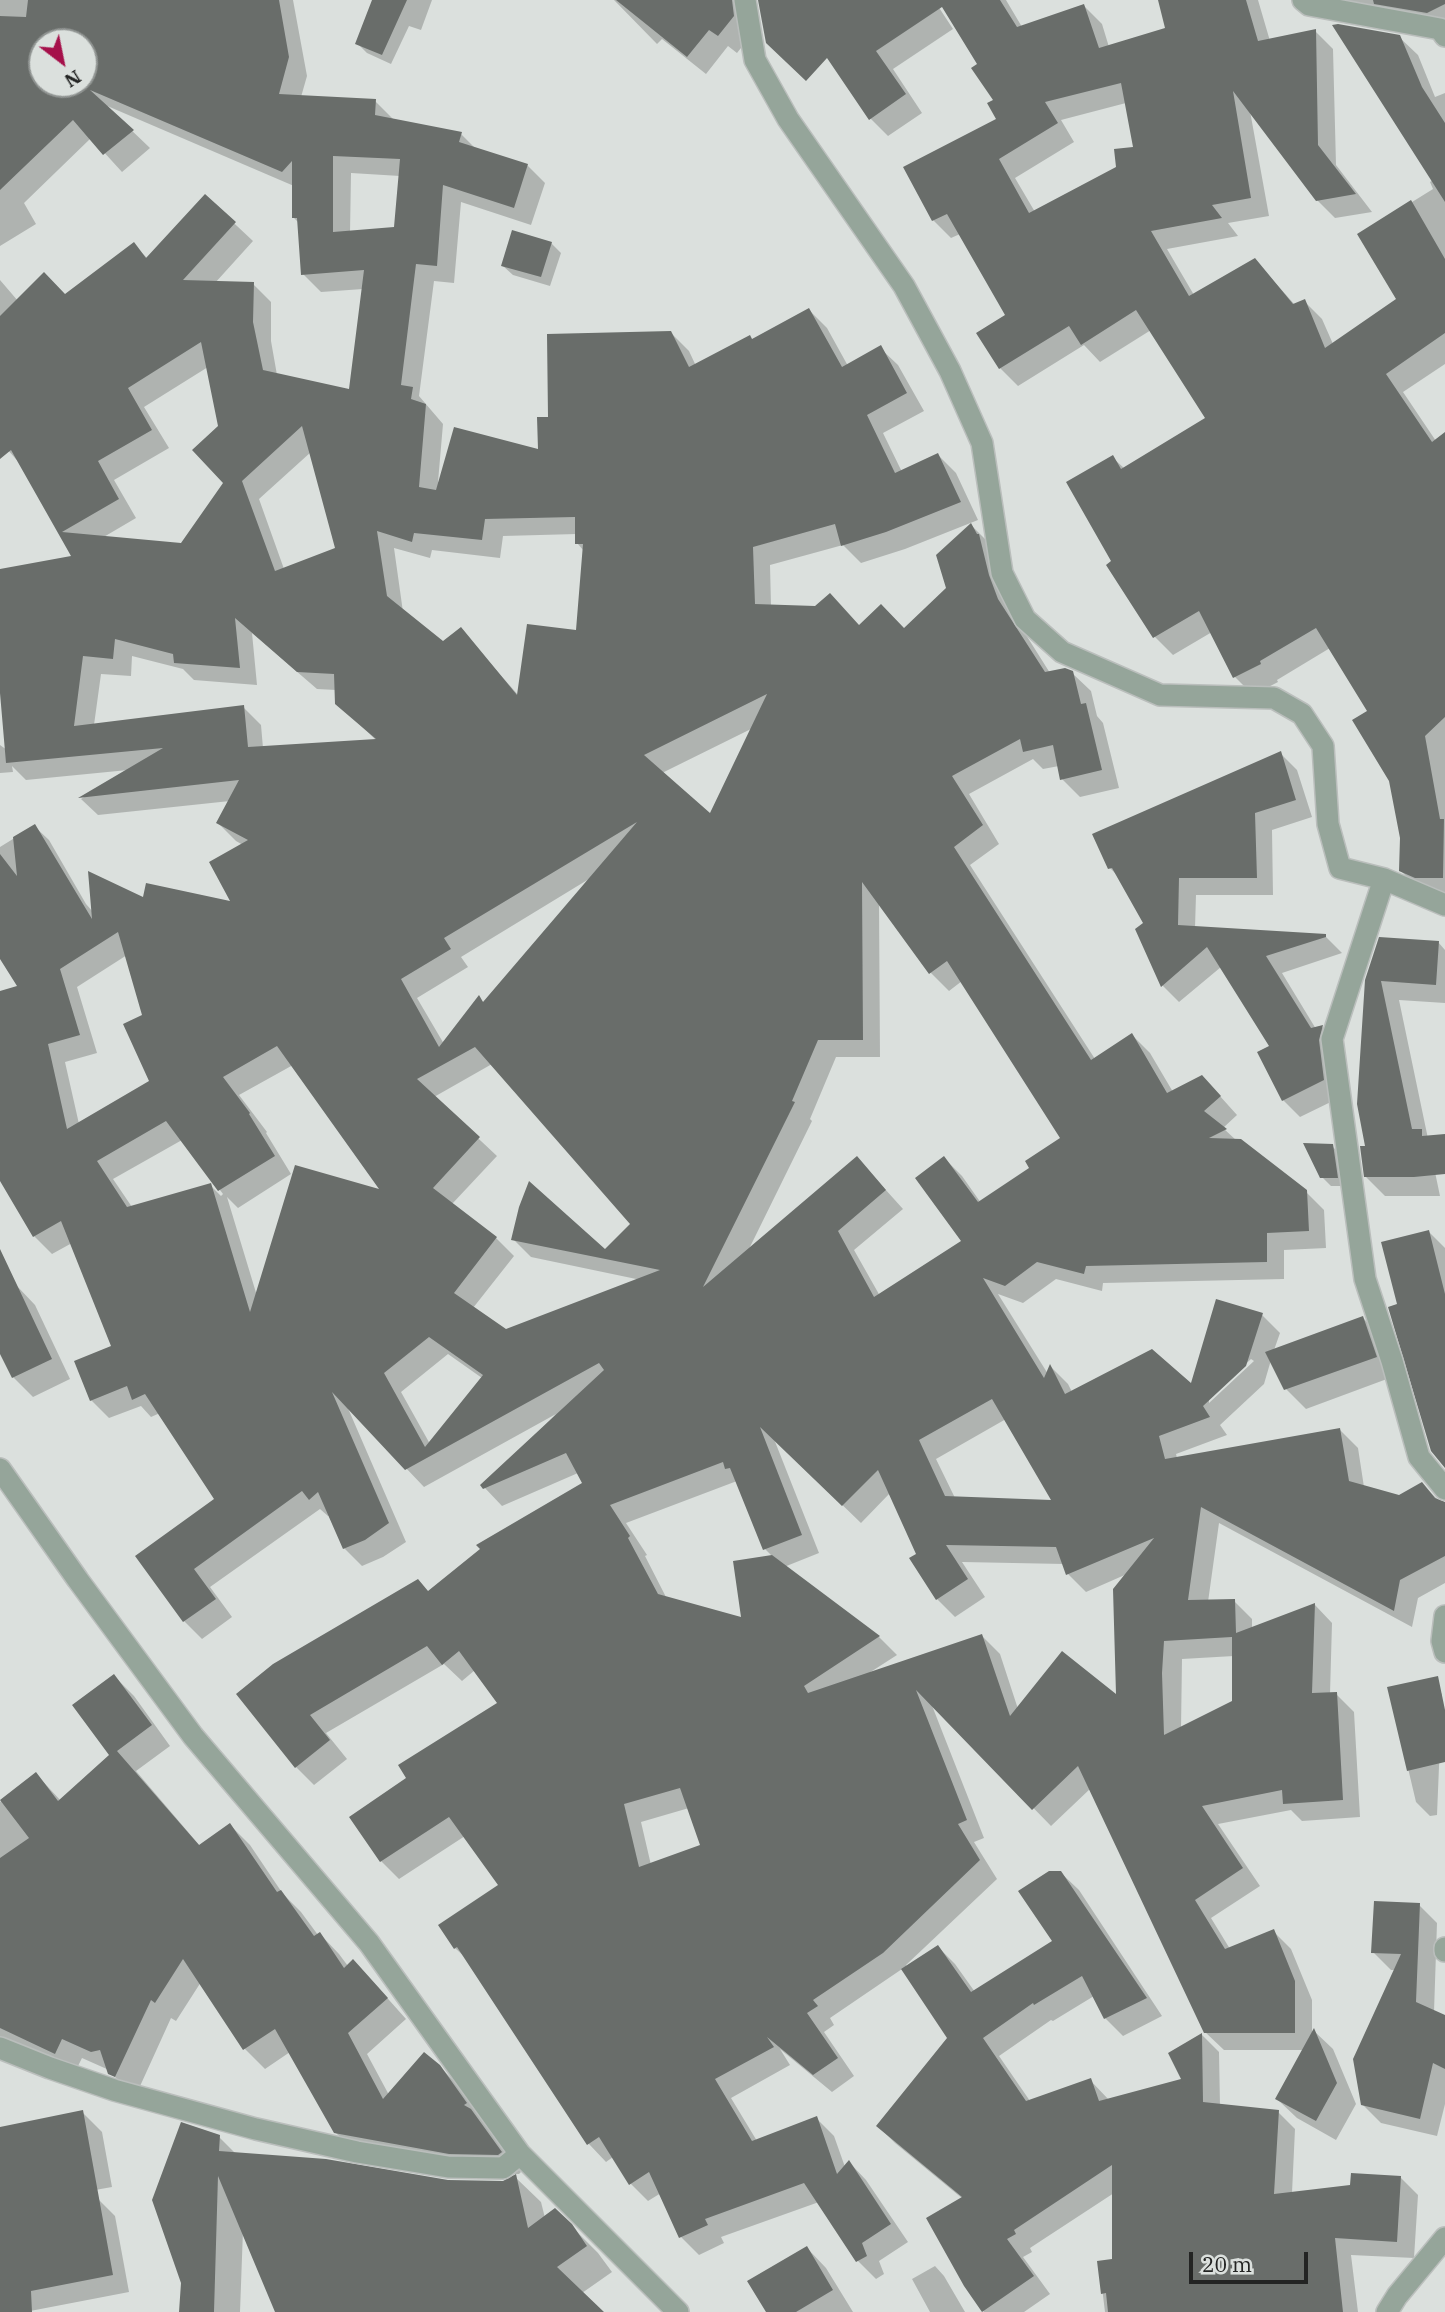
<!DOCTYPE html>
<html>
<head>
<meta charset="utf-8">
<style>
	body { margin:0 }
	#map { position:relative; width:1445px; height:2312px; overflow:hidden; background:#dbe0dd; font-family:"IBM Plex Serif",serif }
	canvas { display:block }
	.north { position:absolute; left:28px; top:28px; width:70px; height:70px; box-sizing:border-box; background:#dbe0dd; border:2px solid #919593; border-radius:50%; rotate:148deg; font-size:19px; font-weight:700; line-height:28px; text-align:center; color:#232423 }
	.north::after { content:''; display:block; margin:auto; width:24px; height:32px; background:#a5104a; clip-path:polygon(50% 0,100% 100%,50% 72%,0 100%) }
	.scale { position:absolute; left:1189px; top:2252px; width:119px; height:32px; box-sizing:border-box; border:4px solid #232423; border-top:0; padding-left:9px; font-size:21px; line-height:24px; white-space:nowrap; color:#232423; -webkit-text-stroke:5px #dbe0dd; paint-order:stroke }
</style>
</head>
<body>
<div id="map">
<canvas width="1445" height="2312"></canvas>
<div class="north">N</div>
<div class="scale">20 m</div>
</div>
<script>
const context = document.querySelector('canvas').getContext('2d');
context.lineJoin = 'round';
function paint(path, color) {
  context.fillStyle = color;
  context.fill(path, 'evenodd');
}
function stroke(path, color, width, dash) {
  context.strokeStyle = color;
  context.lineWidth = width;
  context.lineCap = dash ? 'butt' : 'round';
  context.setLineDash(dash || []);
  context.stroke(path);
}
const shadow = new Path2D(`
	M0 0H293L307 76 301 97 375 101 393 119 461 134 476 149 527 165 545 183 531 225 461 202 454 283 434 281 419 396 443 424 438 482 540 451 550 418 670 332 689 351 696 366 753 340 809 310 827 328 848 366 880 348 898 365 924 411 883 433 902 472 938 455 956 473 978 520 905 549 861 563 843 545 770 565 771 606 860 626 904 630 948 589 971 525 989 543 1016 619 1050 673H1072L1091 691 1097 716 1103 723 1119 788 1080 797 1062 779 1059 766 1043 769 1033 759 969 794 999 844 970 865 1095 1059 1132 1035 1150 1053 1173 1092 1219 1095 1237 1115 1223 1128 1237 1141 1305 1191 1324 1210 1326 1248 1284 1250V1279L1103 1283 1102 1291 1056 1279 1023 1303 998 1294 1048 1374 1051 1367 1068 1384 1072 1392 1192 1386 1262 1315 1280 1333 1274 1350 1363 1318 1383 1338 1395 1376 1306 1409 1286 1389 1271 1360 1264 1384 1220 1425 1227 1435 1176 1454 1177 1458 1340 1430 1358 1448 1364 1487 1399 1497 1422 1484 1439 1501 1445 1503V1583L1418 1598 1412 1627 1219 1523 1208 1602 1234 1601 1252 1619V1629L1315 1605 1332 1623 1330 1694H1336L1354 1712 1360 1817 1302 1821 1291 1810 1218 1824 1260 1886 1211 1918 1230 1949 1273 1931 1291 1949 1312 2000V2035L1314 2031 1333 2049 1356 2104 1336 2140 1297 2118 1277 2099 1304 2050H1224L1205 2032 1091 1788 1051 1826 931 1703 984 1838 974 1842 997 1879 906 1965 907 1967 938 1947 955 1964 975 1992 1055 1942 1061 1873 1079 1890 1162 2016 1123 2036 1105 2018 1094 1996 1053 2021 1051 2020 999 2056 1030 2101 1090 2080 1109 2100 1184 2080 1202 2035 1219 2052 1220 2106 1278 2112 1295 2129 1292 2193 1352 2187 1400 2177 1418 2195 1414 2258 1351 2255 1358 2312H1105L1099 2263 1114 2261V2193L1030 2248 1032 2252 1023 2257 1050 2294 1024 2312H984L966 2285 963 2199 895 2143 878 2126 950 2039 902 1969 830 2018 834 2025 824 2032 854 2076 832 2092 780 2049 790 2065 731 2098 757 2141 816 2118 834 2136 845 2167 849 2162 866 2180 908 2242 879 2261 884 2274 876 2279 858 2261 819 2202 721 2237 724 2243 699 2255 681 2237 661 2193 648 2201 630 2183 613 2157 606 2162 589 2144 469 1961 455 1948 501 1885 465 1836 399 1879 381 1861 409 1779 499 1704 475 1670 462 1681 444 1664 326 1733 347 1759 314 1785 296 1767 238 1694 429 1593 584 1484 578 1473 502 1506 484 1487 556 1414 424 1487 347 1406 406 1542 383 1557 362 1566 344 1548 330 1515 328 1516 320 1509 210 1587 232 1617 202 1639 184 1621 137 1556 216 1499 160 1413 151 1417 141 1406 109 1418 91 1400 113 1347 72 1243 52 1254 34 1236 0 1177V993L20 987 0 956V847L34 826 49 840 86 904 93 912 145 899 234 903 243 845 236 841 218 823 230 801 98 815 81 799 128 770 26 780 12 766 13 772 0 773V745L7 750 0 674V571L74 558 22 466 0 441V280L18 301 65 296 134 245 148 259 205 196 253 241 215 283 253 284 271 302V341L277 375 351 391 363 289 321 292 303 274 300 224 294 218V186L105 105 150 148 122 172 91 138 24 203 36 224 0 246ZM42 42H84V84H42ZM351 173 400 176 395 229 350 233ZM208 367 220 427 225 483 181 545 102 538 136 518 114 480 169 448 144 407ZM311 452 337 549 284 569 259 499ZM577 534V543L584 551 577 632 519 696 460 629 443 643 403 612 394 548 430 558 432 550 500 558 503 536ZM252 633 317 689 336 690 337 703 377 741 263 748 261 725 243 707 94 725 101 674 131 676 132 656 183 669 194 680 257 685ZM753 728 711 816 662 773ZM589 879 484 1003 479 998 444 1044 417 998 468 967 461 957ZM879 903 931 973 949 991 962 981 1063 1138 1032 1168 981 1203 962 1176 944 1158 963 1241 880 1296 854 1250 903 1209 857 1158 748 1251 812 1121 810 1119 836 1057H880ZM127 955 144 1016 151 1082 79 1124 65 1062 97 1053 77 987ZM492 1064 633 1224 605 1251 513 1239 531 1257 641 1280 505 1331 473 1308 514 1256 496 1238 452 1204 497 1156 434 1097ZM293 1065 383 1192 257 1296 227 1197 238 1208 291 1174 266 1133 267 1132 239 1095ZM182 1140 223 1194 221 1196 210 1185 132 1207 113 1179ZM448 1354 482 1378 430 1444 401 1392ZM1251 1359 1254 1361 1209 1403V1398ZM1006 1419 1054 1502 955 1498 936 1459ZM774 1439 861 1523 890 1493 937 1599 955 1617 985 1597 962 1562 1064 1564 1068 1574 1086 1592 1127 1574 1118 1698 1018 1709 1000 1654 982 1636 869 1673 897 1655 879 1637 784 1567 819 1553ZM737 1481 765 1549 773 1557 743 1619 667 1599 645 1556 647 1555 626 1523ZM1234 1656 1233 1702 1181 1729 1182 1659ZM689 1808 703 1846 651 1865 641 1822Z
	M373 0H432L421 30 409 26 391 64 367 53 357 43Z
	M614 0H737L752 34 737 53 728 46 706 74 662 39 657 44Z
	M812 0H934L953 29 893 69 922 113 888 136 870 118Z
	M943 0H1006L1022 27 1084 6 1102 24 1109 47 1167 29 1160 0H1258L1270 41 1315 31 1333 49 1336 165 1372 212 1335 218 1317 200 1250 111 1269 216 1228 223 1238 236 1167 249 1194 295 1255 260 1295 305 1304 301 1322 319 1333 344 1398 299 1359 235 1433 189 1430 182 1433 180 1333 25 1399 37 1418 55 1435 97 1445 93V364L1403 392 1436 441 1445 449V895L1419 889 1401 871V838L1391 780 1369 712 1330 648 1277 680 1278 682 1253 695 1235 677 1212 632 1173 655 1155 637 1114 562 1113 458 1125 469 1208 419 1151 330 1100 362 1084 345 1018 386 1000 368 1007 316 960 234 951 238 933 220 999 119 995 101 979 64ZM1126 103 1135 148 1118 168 1035 212 1015 178 1074 142 1061 120Z
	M1325 0H1445V30Z
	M551 243 561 253 550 286 513 275 503 266Z
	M1280 753 1297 770 1312 817 1272 830 1273 895H1196L1195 928 1325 936 1342 953 1282 973 1316 1029 1322 1027 1339 1044 1341 1097 1300 1117 1283 1100 1271 1047 1221 967 1179 1002 1163 986 1137 930 1145 923 1121 879 1110 868Z
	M1438 942 1445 950V1003L1399 1000 1440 1196H1385L1366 1177 1367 981Z
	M1332 1146 1342 1156 1346 1186H1331L1322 1177Z
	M1429 1232 1445 1248V1467L1399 1305Z
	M16 1285 35 1305 70 1379 33 1397 13 1377 0 1349V1293Z
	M114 1676 134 1696 170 1746 136 1771 200 1846 230 1825 250 1845 283 1894 301 1912 318 1935 320 1934 339 1954 348 1966 373 1982 406 2019 367 2054 389 2095 439 2066 460 2087 521 2172 519 2174 470 2173 356 2153 335 2132 290 2052 265 2069 245 2049 201 1982 176 2021 171 2018 136 2095 130 2094 109 2070 82 2058 75 2072 0 2037V1802L36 1774 61 1801 112 1756Z
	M1428 1680 1442 1694 1437 1815 1430 1816 1416 1802 1389 1688Z
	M1419 1905 1437 1923 1434 2012 1445 2017V2104L1437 2136 1381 2123 1363 2105 1395 1970H1391L1373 1952Z
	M82 2112 102 2132 112 2187 0 2207V2128Z
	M219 2137 236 2154 447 2182 503 2183 515 2177 541 2202 545 2218 555 2210 598 2253 612 2272 582 2293 602 2312H283L243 2230 240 2312H181Z
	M98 2199 115 2216 129 2292 25 2312H0V2230Z
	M807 2248 826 2268 853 2312H768Z
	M935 2266 944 2276 965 2312H930L912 2279Z`);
const building = new Path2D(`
	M28 0H279L289 57 279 94 376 99 375 115 462 132 459 142 528 164 514 208 443 185 437 266 416 264 401 385 413 387 411 399 426 404 419 487 436 490 454 427 538 449 537 417H548L547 334 671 331 689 367 750 335 752 339 809 308 842 367 881 345 907 393 867 415 895 473 938 453 961 502 886 532 841 546 835 524 753 547 755 604 815 606 830 593 859 625 881 604 904 628 946 588 936 555 971 523 977 534H979L989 575 998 599 1045 672 1065 668 1073 671 1081 704 1086 703 1102 770 1060 780 1053 745 1023 752 1020 739 952 776 983 825 954 847 1091 1060 1132 1033 1167 1093 1202 1075 1221 1096 1204 1111 1227 1129 1209 1138 1241 1139 1307 1190 1309 1231 1267 1233V1262L1086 1266 1084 1274 1037 1262 1005 1286 983 1278 1044 1378 1050 1364 1065 1394 1152 1349 1191 1383 1216 1299 1263 1313 1246 1366 1203 1406 1210 1417 1159 1436 1165 1459 1340 1428 1349 1481 1399 1495 1422 1482 1435 1498 1445 1502V1556L1400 1580 1394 1611 1201 1507 1188 1600 1235 1599 1236 1633 1315 1603 1312 1693 1337 1692 1343 1800 1283 1804 1282 1790 1202 1806 1243 1868 1195 1900 1225 1949 1274 1929 1295 1981V2033H1204L1078 1766 1032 1810 916 1690 967 1820 958 1824 980 1860 883 1953 813 2000 818 2006 807 2013 838 2058 813 2075 767 2037 774 2047 715 2079 752 2141 817 2116 837 2174 849 2160 891 2224 862 2243 867 2256 856 2262 804 2183 705 2219 708 2225 679 2238 649 2172 629 2185 599 2137 587 2145 457 1947 454 1949 438 1925 498 1885 449 1817 380 1862 349 1817 406 1778 398 1765 497 1703 459 1651 442 1665 427 1646 310 1715 330 1740 295 1768 236 1694 273 1664 418 1579 428 1591 480 1549 476 1545 582 1483 566 1453 483 1489 480 1485 604 1370 599 1363 405 1470 332 1392 389 1523 365 1540 343 1549 318 1492 309 1500 302 1491 194 1569 216 1599 183 1622 135 1556 214 1499 145 1394 132 1400 127 1386 90 1401 74 1361 111 1346 61 1221 33 1237 0 1181V991L17 986 0 959V854L17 876 13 837 35 824 92 919 88 871 143 897 146 883 230 901 209 862 248 840 216 823 239 780 78 798 163 748 6 763 0 693V569L71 556 11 450 0 459V316L44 272 65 294 134 242 146 258 205 194 236 222 183 280 254 282 253 322 263 370 349 389 364 270 301 275 297 218H292V161L282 172 90 90 134 130 103 155 73 120 0 190V16L26 17ZM42 42H84V84H42ZM333 156 400 159 394 227 333 232ZM201 342 218 426 192 450 223 483 181 543 62 532 119 499 98 461 152 430 128 388ZM302 426 335 548 275 571 242 481ZM575 517V544H583L576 630 527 624 517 695 461 627 443 641 387 596 377 531 412 542 414 533 482 540 485 519ZM235 618 297 672 334 674 335 704 376 739 248 747 244 705 74 726 83 656 113 659 115 639 173 654 174 663 240 668ZM767 694 710 813 644 755ZM637 822 483 1002 479 995 439 1047 401 979 451 949 444 938ZM862 882 929 974 947 961 1060 1138 1025 1161 1029 1168 978 1202 944 1156 915 1178 961 1241 874 1297 838 1231 886 1190 857 1156 703 1287 795 1102 792 1101 818 1040H863ZM118 932 142 1015 123 1024 149 1081 67 1129 48 1044 80 1035 60 969ZM277 1046 379 1189 295 1165 250 1312 211 1183 127 1207 97 1161 166 1121 218 1191 275 1156 249 1114 250 1113 223 1077ZM475 1047 630 1224 605 1249 529 1181 519 1207 511 1240 660 1270 506 1329 454 1293 497 1237 433 1188 480 1137 417 1079ZM429 1337 483 1375 425 1447 384 1373ZM992 1399 1051 1500 945 1496 919 1440ZM760 1427 842 1506 878 1470 916 1554 909 1558 936 1600 968 1579 946 1545 1056 1547 1066 1575 1154 1538 1113 1589 1116 1694 1062 1651 1010 1716 982 1634 808 1693 804 1686 880 1636 772 1555 733 1561 741 1617 658 1594 628 1538 630 1536 610 1505 723 1462 725 1469 730 1468 763 1550 802 1535ZM1232 1637V1701L1164 1735 1162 1673 1164 1641ZM680 1788 700 1845 639 1867 624 1804Z
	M372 0H407L382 55 355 44Z
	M616 0H732L734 16 718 36 709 30 687 57Z
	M758 0H1000L1017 27 1084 4 1099 48 1165 28 1158 0H1246L1258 41 1316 29 1318 145 1356 194 1316 201 1233 91 1251 198 1212 205 1222 218 1151 231 1189 296 1255 258 1293 304 1305 299 1325 348 1396 299 1357 234 1411 200 1445 259V333L1386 374 1432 442 1445 432V717L1425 736 1440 819H1444L1443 878H1415L1399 871 1400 838 1389 781 1352 720 1367 711 1316 628 1260 661 1261 664 1233 678 1199 611 1153 638 1106 565 1111 561 1066 482 1113 455 1121 469 1205 418 1136 310 1081 345 1069 326 999 369 976 333 1005 315 947 214 932 221 903 167 996 119 987 103 993 100 971 68 977 64 942 7 876 51 906 94 869 120 827 58 806 81 766 43ZM1121 83 1133 147 1114 149 1116 167 1029 213 999 159 1058 123 1045 102Z
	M1373 0H1445V4L1427 13 1374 4Z
	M1338 24 1400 35 1422 87 1445 123V202L1332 25Z
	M512 230 552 242 541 277 501 266Z
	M1281 751 1296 800 1255 813 1257 878H1179L1178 925 1326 934V937L1266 956 1311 1028 1323 1025 1319 1040 1324 1080 1282 1101 1257 1052 1269 1046 1207 947 1161 987 1135 929 1143 923 1112 868 1108 869 1092 834Z
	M1379 937 1439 941 1436 985 1381 981 1412 1129H1422V1136L1445 1134V1174L1414 1177H1364L1360 1146H1365L1357 1104 1365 980Z
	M1303 1143 1333 1144 1338 1178H1320Z
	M1429 1230 1445 1294V1468L1431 1451 1388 1307 1397 1304 1381 1242Z
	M0 1249 52 1359 12 1378 0 1354Z
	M1363 1316 1377 1357 1284 1390 1265 1352Z
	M114 1674 152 1725 117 1751 199 1845 230 1823 277 1892 281 1890 314 1936 320 1932 344 1968 353 1959 388 1998 348 2033 383 2099 424 2052 440 2065 467 2103 464 2105 471 2109 502 2152 498 2155 449 2154 334 2133 275 2029 243 2050 183 1959 155 2003 151 2000 115 2077 108 2074 100 2050 91 2052 62 2039 55 2054 0 2028V1858L29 1838 0 1800 36 1772 58 1801 109 1755 72 1705Z
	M1438 1676 1445 1710V1762L1407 1771 1387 1687Z
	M1049 1871H1061L1147 1998 1104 2019 1082 1976 1034 2005 1033 2003 983 2038 1026 2101 1091 2078 1099 2101 1181 2079 1168 2053 1202 2033 1203 2102 1279 2110 1274 2194 1350 2185 1351 2173 1401 2176 1397 2242 1335 2238 1343 2312H1108L1106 2293 1101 2294 1097 2261 1112 2259V2165L1014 2230 1016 2234 1007 2239 1034 2276 982 2312 964 2286 926 2218 962 2197 876 2126 947 2038 901 1969 938 1945 971 1992 1052 1941 1018 1891Z
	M1374 1901 1420 1903 1416 2002 1445 2015V2069L1433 2063 1420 2119 1361 2105 1353 2059 1401 1954 1371 1953Z
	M1314 2028 1337 2083 1316 2121 1275 2099Z
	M83 2110 113 2275 31 2291 32 2312H0V2127Z
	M181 2122 220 2135 219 2151 326 2159 448 2180 503 2181 516 2174 528 2228 555 2208 572 2224 587 2246 557 2267 604 2312H275L218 2176 214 2312H179L181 2283 152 2200Z
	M807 2246 833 2290 796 2312H766L747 2281Z`);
const street = new Path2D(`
	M745 0 755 60 788 119 904 286 950 371 982 443 1002 573 1025 619 1062 652 1160 695 1274 698 1302 714 1323 746 1328 824 1340 868 1384 879 1445 905
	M1303 0 1309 5 1440 29 1445 36
	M1384 879 1332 1039 1365 1279 1392 1361 1419 1457 1445 1489
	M0 1469 78 1580 193 1736 369 1943 520 2154 678 2312
	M1445 1616 1442 1641 1445 1652
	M1445 1948V1951
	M0 2048 50 2068 114 2090 256 2129 357 2152 448 2167 503 2168 520 2154
	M1387 2312 1397 2296 1445 2238`);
paint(shadow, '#0003');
paint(building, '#696d6a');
stroke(street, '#babebc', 24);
stroke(street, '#95a59a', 21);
</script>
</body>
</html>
